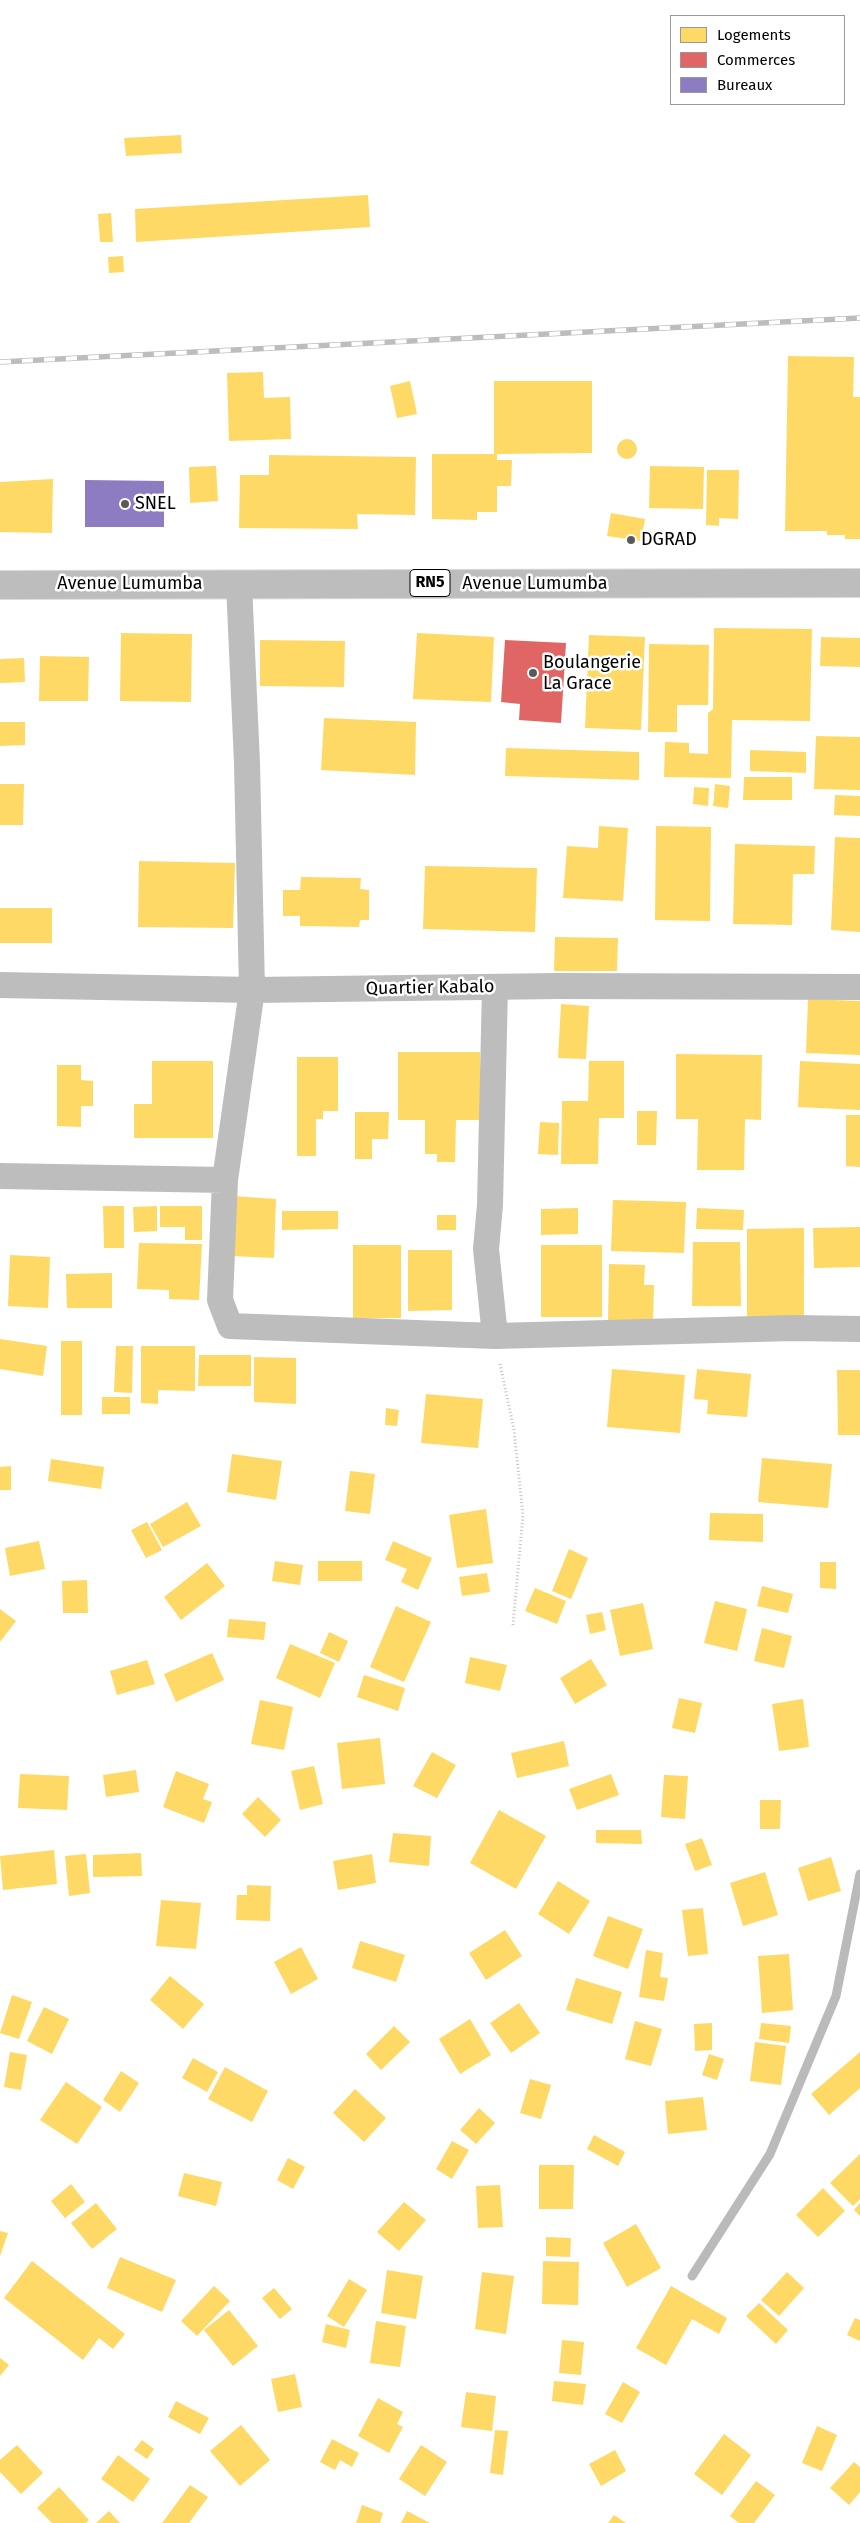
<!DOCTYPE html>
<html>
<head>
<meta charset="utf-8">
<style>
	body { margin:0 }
	#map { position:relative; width:860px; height:2523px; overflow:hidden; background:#fff; font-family:"Fira Sans",sans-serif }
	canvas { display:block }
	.legend { position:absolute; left:670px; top:15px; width:175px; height:90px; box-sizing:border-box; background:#fff; border:1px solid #999; margin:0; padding:6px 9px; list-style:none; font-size:15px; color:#000 }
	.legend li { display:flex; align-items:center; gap:10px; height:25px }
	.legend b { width:25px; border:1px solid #999 }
</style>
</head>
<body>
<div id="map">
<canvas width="860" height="2523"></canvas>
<ul class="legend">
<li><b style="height:14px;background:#ffd966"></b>Logements</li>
<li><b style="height:14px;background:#e06666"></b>Commerces</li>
<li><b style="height:14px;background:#8e7cc3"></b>Bureaux</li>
</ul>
</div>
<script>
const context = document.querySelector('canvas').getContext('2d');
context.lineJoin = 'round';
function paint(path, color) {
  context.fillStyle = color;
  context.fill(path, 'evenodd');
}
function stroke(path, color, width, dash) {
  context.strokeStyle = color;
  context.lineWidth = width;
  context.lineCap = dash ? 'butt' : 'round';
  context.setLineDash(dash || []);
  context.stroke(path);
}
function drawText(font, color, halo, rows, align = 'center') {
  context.font = font + ' "Fira Sans",sans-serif';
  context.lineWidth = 5;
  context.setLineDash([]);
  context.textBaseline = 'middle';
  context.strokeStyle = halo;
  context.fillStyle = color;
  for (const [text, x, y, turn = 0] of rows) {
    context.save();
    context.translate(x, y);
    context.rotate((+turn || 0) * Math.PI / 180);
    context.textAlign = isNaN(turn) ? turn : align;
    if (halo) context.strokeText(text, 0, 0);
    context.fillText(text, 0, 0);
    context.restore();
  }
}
const homes = new Path2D(`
	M181 135 182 153 126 156 124 138Z
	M368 195 370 227 136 242 135 209Z
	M111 213 113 242H100L98 214Z
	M123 256 124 272 109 273 108 257Z
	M788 356 854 357 853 397H860V539H845V535H827V531H785Z
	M263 372 264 398 290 397 291 439 229 441 227 373Z
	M410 381 417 414 397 418 390 386Z
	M494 381H592V453L497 454V460H512L511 486H497V512H477V520L432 519V454H494Z
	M617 449a10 10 0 1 1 20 0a10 10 0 1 1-20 0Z
	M269 455 416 457 415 515 357 514 358 529 239 528 240 475H269Z
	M216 466 218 501 190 503 189 467Z
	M650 466 704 467 703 509 649 508Z
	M707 470H739L738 519 719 518V526L706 525Z
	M53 479 52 533 0 532V482Z
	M611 513 645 519 641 541 607 536Z
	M714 628 812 629 810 721 732 720 731 778 664 777 665 742 689 743V753L708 754V713L713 709Z
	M121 633 192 634 191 702 120 701Z
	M417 633 494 637 491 702 413 699Z
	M589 635 645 637 641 730 585 728Z
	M821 637 860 638V667L820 666Z
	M260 640 345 641 344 687 260 686Z
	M649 644 709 645 708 705H677V732H648Z
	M40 656 89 657 88 701H39Z
	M24 658 25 682 0 683V659Z
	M324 718 416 722 415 775 321 770Z
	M0 722H25V745L0 746Z
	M816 736 860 737V790L814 789Z
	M506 748 639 752V780L505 776Z
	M750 750 806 752V773L750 771Z
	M744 777H792V800H743Z
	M0 784H24L23 825H0Z
	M715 784 730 786 728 808 713 806Z
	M694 787 709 788 708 806 693 804Z
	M835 795 860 796V816L834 815Z
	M599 826 628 828 623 901 563 898 567 846 598 848Z
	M656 826 711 827 710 921 655 920Z
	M835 837 860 838V932L831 930Z
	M735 844 815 846 814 874H793L792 925 733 924Z
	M139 861 235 863 233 928 138 927Z
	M425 866 537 868 535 932 423 929Z
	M301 877 361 878 360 889 369 890V920H360L359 927 300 926V916H283V890H300Z
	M0 908H52V943H0Z
	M555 937 618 938 617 971H554Z
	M808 999 860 1001V1055L806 1053Z
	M561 1004 589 1006 586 1059 558 1058Z
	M398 1052H480V1120H456L455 1162H437V1154H425V1120H398Z
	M676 1054 762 1055 761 1120 745 1119 744 1170H697L698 1119H676Z
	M297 1057H338V1111H323V1119H316V1156H297Z
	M152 1061H213V1138H134V1104H152Z
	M589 1061H624V1118H599L598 1164H561L562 1101H588Z
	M800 1061 860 1064V1110L798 1107Z
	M57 1065H81V1080L93 1081V1106H81V1127L57 1126Z
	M637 1111H657L656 1145H637Z
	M355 1112H389L388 1139H372V1159H355Z
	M846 1115H860V1167L846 1166Z
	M540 1122 559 1123 558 1155 538 1154Z
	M233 1196 276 1199 274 1258 231 1256Z
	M613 1200 686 1202 684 1253 611 1251Z
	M103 1206H124V1248H104Z
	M157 1206V1231L134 1232 133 1207Z
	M160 1206H202V1240H185V1227H160Z
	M578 1208V1234L541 1235V1209Z
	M697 1208 744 1210 743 1230 696 1229Z
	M282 1211H338V1229L282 1230Z
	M437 1215H456V1230H437Z
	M860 1227V1267L814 1268 813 1228Z
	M804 1228V1316L747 1317V1229Z
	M693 1242H740L741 1306H692Z
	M139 1243 202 1244 199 1300 169 1299V1290L137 1289Z
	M353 1245H401V1318H353Z
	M541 1245H602V1317H541Z
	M408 1250H452V1310L408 1311Z
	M10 1255 50 1257 48 1308 8 1306Z
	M609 1264 645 1265 644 1285H654L653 1322 608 1321Z
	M112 1273V1308H67L66 1274Z
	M0 1339 47 1346 43 1376 0 1369Z
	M61 1341H82V1415H61Z
	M116 1346H133L132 1393 114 1392Z
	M141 1346H195V1391L158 1390V1404L141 1403Z
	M199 1355H251V1386H198Z
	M254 1357 296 1358V1404L254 1402Z
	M612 1369 685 1375 680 1433 607 1427Z
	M697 1369 751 1374 747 1417 707 1414 708 1400 694 1399Z
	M837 1370H860V1435H838Z
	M426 1394 483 1399 478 1448 421 1443Z
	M102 1397H130V1414H102Z
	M386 1408 399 1410 397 1426 385 1425Z
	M232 1454 282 1461 276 1500 227 1492Z
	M762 1458 832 1464 828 1508 758 1502Z
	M51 1459 104 1467 101 1489 48 1481Z
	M11 1466V1490H0V1467Z
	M350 1471 375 1474 370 1514 345 1511Z
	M187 1502 201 1526 163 1547 150 1524Z
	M486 1509 493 1563 457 1568 449 1515Z
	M710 1513 763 1514V1542L709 1540Z
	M147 1522 162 1550 146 1558 131 1530Z
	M39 1541 45 1569 10 1576 5 1548Z
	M393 1541 432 1558 418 1590 401 1582 407 1569 385 1560Z
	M569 1549 588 1558 571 1599 552 1591Z
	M275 1561 303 1565 300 1585 272 1581Z
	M318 1561H362V1581H318Z
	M820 1562H836V1589L820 1588Z
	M207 1563 225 1586 181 1620 164 1597Z
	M487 1573 490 1592 462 1596 459 1577Z
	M87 1580 88 1613H63L62 1581Z
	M762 1586 793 1594 788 1613 757 1606Z
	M535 1588 566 1601 557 1624 525 1611Z
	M715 1601 747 1609 737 1651 704 1643Z
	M643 1603 653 1649 620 1656 610 1610Z
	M396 1606 431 1622 404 1682 370 1667Z
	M0 1609 16 1621 0 1642Z
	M602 1612 606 1630 590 1634 586 1615Z
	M229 1619 266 1622 264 1640 227 1637Z
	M762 1628 792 1636 784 1668 754 1661Z
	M329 1632 348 1641 339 1662 320 1653Z
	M290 1644 335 1663 320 1698 276 1678Z
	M212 1653 224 1680 176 1702 164 1674Z
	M470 1657 507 1665 500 1691 465 1683Z
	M591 1659 607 1685 575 1704 560 1678Z
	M147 1660 155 1684 117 1695 110 1671Z
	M364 1675 405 1688 398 1711 357 1697Z
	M679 1698 702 1703 695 1733 672 1728Z
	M803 1699 809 1747 779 1751 772 1704Z
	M260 1700 293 1707 284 1750 251 1744Z
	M380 1738 385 1784 342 1789 337 1743Z
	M564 1741 569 1766 517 1778 511 1753Z
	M432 1752 456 1765 437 1798 413 1786Z
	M314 1766 323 1804 300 1810 291 1771Z
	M136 1770 139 1792 106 1797 103 1775Z
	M176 1771 209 1784 203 1799 212 1802 204 1823 163 1807Z
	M20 1774 69 1776 67 1810 18 1808Z
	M611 1774 619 1795 577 1810 569 1789Z
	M664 1775 688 1776 685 1819 661 1817Z
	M258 1797 281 1820 265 1837 242 1814Z
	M760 1800H781L780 1829H760Z
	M499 1810 546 1836 516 1889 470 1863Z
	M596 1830H641L642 1844 596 1843Z
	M393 1833 431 1836 429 1866 389 1862Z
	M702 1838 712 1865 695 1871 685 1844Z
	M54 1850 57 1884 3 1890 0 1856Z
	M141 1853 142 1876 93 1877V1855Z
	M86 1854 90 1893 69 1896 65 1856Z
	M372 1854 376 1883 338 1890 333 1861Z
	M831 1857 841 1891 808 1901 798 1868Z
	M765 1872 778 1915 743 1926 730 1883Z
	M558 1881 590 1901 569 1934 538 1914Z
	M247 1885 271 1886 270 1921 236 1920 237 1895H247Z
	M161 1900 201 1903 196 1949 156 1946Z
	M703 1908 708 1954 688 1956 682 1910Z
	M608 1916 643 1929 628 1969 593 1956Z
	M505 1930 522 1956 486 1980 469 1953Z
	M360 1941 405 1955 396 1982 352 1968Z
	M301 1947 318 1979 291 1994 274 1962Z
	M646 1950 663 1953 660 1977 668 1978 664 2001 639 1997Z
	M789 1954 793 2010 762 2013 758 1956Z
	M170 1976 204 2004 183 2029 150 2000Z
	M576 1978 622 1992 612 2024 566 2010Z
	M12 1995 32 2002 19 2039 0 2033Z
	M519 2003 540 2033 511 2053 490 2023Z
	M44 2007 69 2019 52 2054 27 2041Z
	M470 2019 491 2055 460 2074 439 2039Z
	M635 2021 662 2029 651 2066 625 2059Z
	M712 2023V2050L695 2051 694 2024Z
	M761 2023 791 2026 789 2043 759 2039Z
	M394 2026 410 2042 381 2070 366 2054Z
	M755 2042 786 2046 781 2085 750 2081Z
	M10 2052 27 2055 21 2090 4 2087Z
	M860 2052V2088L829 2115 811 2094Z
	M709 2054 724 2059 717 2080 702 2075Z
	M193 2058 218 2072 207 2092 182 2078Z
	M225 2067 268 2091 252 2122 208 2099Z
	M121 2071 139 2083 120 2112 103 2100Z
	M530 2079 551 2085 541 2119 520 2113Z
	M66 2082 102 2107 77 2144 40 2120Z
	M355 2089 386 2118 364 2142 333 2113Z
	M703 2097 707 2130 668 2134 665 2101Z
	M479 2108 495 2123 476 2144 460 2130Z
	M594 2135 625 2152 618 2166 587 2149Z
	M452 2141 469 2150 452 2179 436 2169Z
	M860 2154V2199L853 2206 830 2183Z
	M288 2158 305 2167 293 2189 277 2180Z
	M539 2165H574L573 2209H539Z
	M184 2173 222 2182 216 2206 178 2196Z
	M71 2184 85 2202 65 2218 51 2201Z
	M500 2185 503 2227 478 2228 476 2186Z
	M823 2188 845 2211 818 2237 796 2215Z
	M404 2202 426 2220 399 2251 377 2232Z
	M96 2203 117 2229 92 2249 71 2223Z
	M860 2203V2216L854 2210Z
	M636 2224 661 2268 627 2287 603 2243Z
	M0 2231 8 2233 0 2256Z
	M546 2237 571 2238 570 2257 546 2256Z
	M120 2257 176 2280 162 2312 107 2288Z
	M32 2261 125 2334 113 2349 99 2338 83 2360 4 2298Z
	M543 2261 579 2262 578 2305 542 2304Z
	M387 2270 423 2276 416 2319 381 2313Z
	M482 2272 514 2276 506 2334 475 2329Z
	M787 2272 804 2288 779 2316 761 2300Z
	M349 2279 367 2290 344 2327 327 2316Z
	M214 2286 230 2301 197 2336 181 2321Z
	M671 2286 727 2318 719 2334 692 2319 666 2365 636 2348Z
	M274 2288 292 2309 280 2319 262 2298Z
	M759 2303 788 2330 776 2344 746 2316Z
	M229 2310 258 2346 233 2366 204 2330Z
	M855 2318 860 2320V2341L847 2335Z
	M376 2321 406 2326 400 2367 370 2363Z
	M326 2324 350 2330 346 2348 322 2342Z
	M562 2340 584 2342 581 2375 559 2373Z
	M0 2358 9 2365 0 2376Z
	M295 2374 302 2407 278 2412 271 2379Z
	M554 2381 586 2384 583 2405 552 2401Z
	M623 2382 640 2392 622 2423 605 2414Z
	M466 2392 496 2396 492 2431 461 2427Z
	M378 2398 403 2412 397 2424 403 2427 389 2453 358 2436Z
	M176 2401 209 2418 200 2434 168 2417Z
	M241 2425 270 2460 240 2486 210 2451Z
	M817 2426 837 2435 822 2471 802 2463Z
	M495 2430 508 2431 503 2475 490 2473Z
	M724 2434 751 2455 722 2495 694 2474Z
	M332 2439 359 2453 352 2467 340 2460 335 2470 320 2462Z
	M142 2440 154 2449 147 2459 134 2450Z
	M17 2445 43 2473 21 2494 0 2472V2460Z
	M421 2445 447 2462 425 2496 399 2479Z
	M615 2450 626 2471 601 2486 589 2464Z
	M118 2455 150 2479 133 2502 101 2479Z
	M854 2462 860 2467V2492L849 2505 830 2488Z
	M756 2481 775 2495 754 2523H739L730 2516Z
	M190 2485 208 2497 189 2523H162Z
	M59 2487 89 2520 86 2523H52L37 2508Z
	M362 2505 383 2513 380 2523H356Z
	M109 2511 120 2523H96Z
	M407 2511 430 2523H401Z
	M614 2515 626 2523H608Z`);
const shops = new Path2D(`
	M505 640 566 643 561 723 519 720 520 704 501 702Z`);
const offices = new Path2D(`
	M85 480 164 481V527H85Z`);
const stream = new Path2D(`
	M692 2276 770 2154 836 1996 860 1874`);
const path = new Path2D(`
	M500 1364 514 1430 523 1515 513 1625`);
const minor = new Path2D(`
	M239 584 247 763 252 990 225 1180 220 1300 230 1326 495 1336 793 1328 860 1329
	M0 985 252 990 558 986 860 987
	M0 1176 225 1180
	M495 1336 486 1249 490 1205 495 987`);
const trunk = new Path2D(`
	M0 585 860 583`);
const rail = new Path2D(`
	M0 362 860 318`);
const markers = [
	[125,504,5,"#595959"],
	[631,540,5,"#595959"],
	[533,673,5,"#595959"]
];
const shields = [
	[430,583,40]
];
const shieldNames = [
	["RN5",430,583]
];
const poiNames = [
	["SNEL",135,504],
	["DGRAD",641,540],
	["Boulangerie",543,663],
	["La Grace",543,684]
];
const streetNames = [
	["Avenue Lumumba",130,584],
	["Avenue Lumumba",535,584],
	["Quartier Kabalo",430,988,-1]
];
paint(homes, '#ffd966');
paint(shops, '#e06666');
paint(offices, '#8e7cc3');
stroke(stream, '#bababa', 9);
stroke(trunk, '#dbdbdb', 30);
stroke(path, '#c2c2c2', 3, [1, 2.5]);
stroke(minor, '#bdbdbd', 26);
stroke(trunk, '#bdbdbd', 28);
stroke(rail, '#bdbdbd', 5.5);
stroke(rail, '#fff', 4, [11]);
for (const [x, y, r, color] of markers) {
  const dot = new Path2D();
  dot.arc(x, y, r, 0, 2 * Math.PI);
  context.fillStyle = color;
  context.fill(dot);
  stroke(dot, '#fff', 2);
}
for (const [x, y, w] of shields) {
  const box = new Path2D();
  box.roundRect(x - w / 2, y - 13.5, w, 27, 4);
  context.fillStyle = '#fff';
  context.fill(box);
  stroke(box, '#000', 1);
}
drawText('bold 16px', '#000', null, shieldNames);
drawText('18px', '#000', '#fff', poiNames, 'left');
drawText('18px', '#000', '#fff', streetNames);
</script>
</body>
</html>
